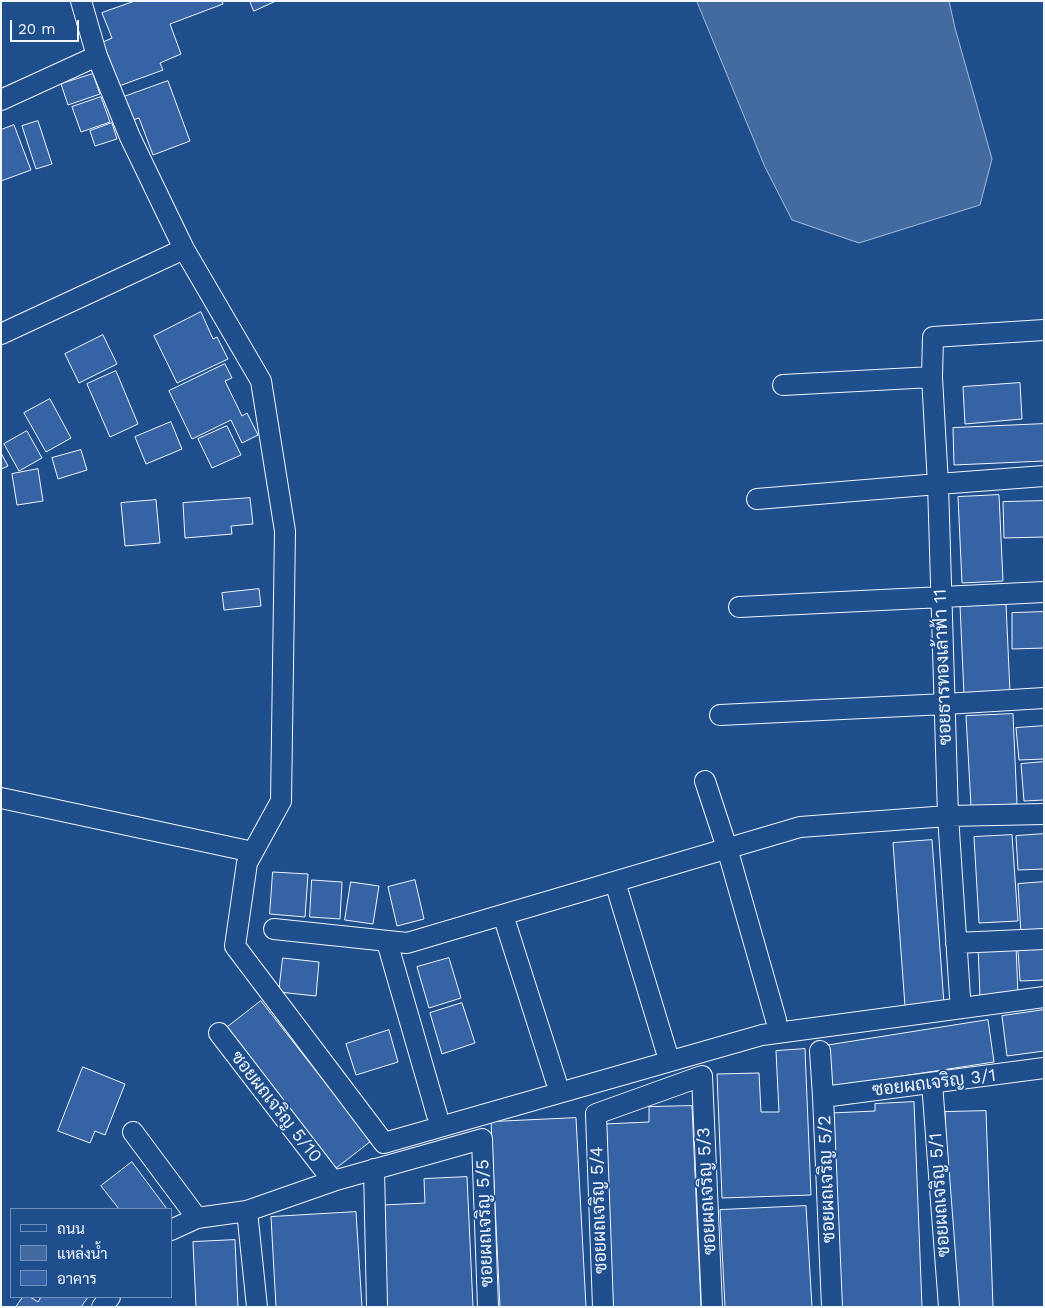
<!DOCTYPE html>
<html>
<head>
<meta charset="utf-8">
<style>
	body { margin:0 }
	#map { position:relative; width:1045px; height:1308px; overflow:hidden; background:#1f4e8c; font-family:"Work Sans",Sarabun,sans-serif }
	canvas { display:block }
	.frame { position:absolute; inset:0; border:2px solid #f2f6ff; pointer-events:none }
	.legend { position:absolute; left:10px; top:1208px; width:162px; height:90px; box-sizing:border-box; background:#1f4e8c; border:1px solid #7391ba; margin:0; padding:6px 9px; list-style:none; font-size:15px; color:#f2f6ff }
	.legend li { display:flex; align-items:center; gap:10px; height:25px }
	.legend b { width:25px; border:1px solid #7391ba }
	.scale { position:absolute; left:10px; top:20px; width:69px; height:22px; box-sizing:border-box; border:2px solid #f2f6ff; border-top:0; padding-left:6px; font-size:15px; line-height:18px; white-space:nowrap; color:#f2f6ff; -webkit-text-stroke:4px #1f4e8c; paint-order:stroke }
</style>
</head>
<body>
<div id="map">
<canvas width="1045" height="1308"></canvas>
<div class="frame"></div>
<ul class="legend">
<li><b style="height:6px;background:#1f4e8c"></b>ถนน</li>
<li><b style="height:14px;background:#446ba0"></b>แหล่งน้ำ</li>
<li><b style="height:14px;background:#3563a3"></b>อาคาร</li>
</ul>
<div class="scale">20 m</div>
</div>
<script>
const context = document.querySelector('canvas').getContext('2d');
context.lineJoin = 'round';
function paint(path, color) {
  context.fillStyle = color;
  context.fill(path, 'evenodd');
}
function stroke(path, color, width, dash) {
  context.strokeStyle = color;
  context.lineWidth = width;
  context.lineCap = dash ? 'butt' : 'round';
  context.setLineDash(dash || []);
  context.stroke(path);
}
function drawText(font, color, halo, rows, align = 'center') {
  context.font = font + ' "Work Sans",Sarabun,sans-serif';
  context.lineWidth = 4;
  context.setLineDash([]);
  context.textBaseline = 'middle';
  context.strokeStyle = halo;
  context.fillStyle = color;
  for (const [text, x, y, turn = 0] of rows) {
    context.save();
    context.translate(x, y);
    context.rotate((+turn || 0) * Math.PI / 180);
    context.textAlign = isNaN(turn) ? turn : align;
    if (halo) context.strokeText(text, 0, 0);
    context.fillText(text, 0, 0);
    context.restore();
  }
}
const water = new Path2D(`
	M697 1H949L955 28 992 159 980 205 859 243 792 220 765 167Z`);
const building = new Path2D(`
	M135 1H222L223 4 170 24 181 54 160 63 163 70 119 86 103 42 112 38 102 13Z
	M250 1H276L254 11Z
	M93 74 100 94 68 105 61 84Z
	M168 81 190 141 153 155 139 118 130 121 121 98Z
	M101 97 110 122 81 132 72 107Z
	M38 121 52 164 36 169 22 126Z
	M112 123 117 139 95 146 90 131Z
	M14 125 31 170 1 181V130Z
	M201 312 213 339 217 337 228 359 177 383 154 336Z
	M103 335 117 364 79 383 65 354Z
	M225 364 232 378 225 381 242 416 247 413 258 435 242 443 231 420 192 439 169 391Z
	M116 371 138 424 110 437 87 384Z
	M1020 383 1022 419 965 424 963 387Z
	M50 399 71 438 46 452 24 413Z
	M171 422 182 449 146 464 135 437Z
	M1044 424V461L954 465 953 428Z
	M227 426 241 455 212 468 198 439Z
	M27 431 42 458 19 471 4 444Z
	M81 450 87 470 58 479 52 458Z
	M1 453 8 466 1 469Z
	M38 469 43 501 17 505 12 474Z
	M999 495 1003 581 962 583 958 497Z
	M250 498 253 524 231 526 232 534 185 538 183 503Z
	M156 500 160 543 125 546 121 503Z
	M1044 501V537L1004 538 1003 502Z
	M259 589 261 606 224 610 222 593Z
	M1006 603 1010 693 964 695 960 605Z
	M1044 612V648L1012 649V613Z
	M1013 714 1017 804 971 806 966 716Z
	M1044 726V759L1019 760 1016 728Z
	M1044 762V800L1024 801 1021 764Z
	M1044 834V869L1018 870 1016 836Z
	M1012 835 1018 921 979 923 974 837Z
	M932 840 944 1004 905 1006 893 843Z
	M273 872 308 874 305 917 270 914Z
	M312 880 342 882 340 919 310 917Z
	M415 880 424 919 397 926 388 887Z
	M351 882 379 886 373 924 345 920Z
	M1044 882V934L1021 935 1018 884Z
	M1016 945 1018 996 980 997 978 946Z
	M1044 949V980L1020 981 1018 950Z
	M283 958 319 962 316 996 279 992Z
	M449 958 461 998 429 1008 417 967Z
	M261 1001 371 1141 335 1169 225 1029Z
	M462 1003 475 1043 442 1054 430 1013Z
	M1044 1010V1051L1007 1056 1002 1016Z
	M988 1020 994 1062 831 1087 824 1046Z
	M389 1030 398 1062 356 1075 346 1044Z
	M805 1049 811 1195 722 1198 717 1074 759 1073 761 1112H779L776 1051Z
	M83 1067 125 1084 105 1135 95 1131 90 1143 58 1131Z
	M914 1102 922 1307H839L831 1113 875 1111V1104Z
	M692 1106 701 1307H613L604 1124 649 1122V1107Z
	M986 1111 993 1307H952L945 1112Z
	M576 1118 586 1307H500L491 1122Z
	M132 1162 167 1209H119L101 1186Z
	M467 1177 473 1307H387L383 1205 425 1203 424 1179Z
	M806 1206 812 1307H725L720 1210Z
	M356 1212 362 1307H276L271 1217Z
	M235 1240 238 1307H196L193 1242Z
	M23 1297H30L38 1302 41 1297H88L81 1307H16Z`);
const minor = new Path2D(`
	M81 1 97 56 130 137 184 249 261 381 285 531 281 801 247 863 235 946 384 1143 762 1035 1044 997
	M1 100 97 56
	M1 334 184 249
	M783 385 932 377
	M757 499 938 484 1044 476
	M739 607 1044 592
	M720 715 945 704 1044 698
	M705 781 727 848 776 1020
	M1 798 253 852
	M615 882 666 1050
	M503 915 556 1081
	M274 929 407 943 800 827 948 816 1044 814
	M387 942 437 1115
	M956 943 1044 939
	M960 997 948 816 938 484 932 377 933 337 1044 330
	M219 1033 333 1181
	M820 1051 823 1097 832 1307
	M932 1083 949 1307
	M823 1097 1044 1068
	M133 1132 197 1218
	M374 1169 377 1307
	M247 1211 257 1307
	M171 1230 197 1218 247 1211 333 1181 482 1139 488 1307
	M102 1307 110 1297
	M603 1307 596 1114 702 1076 712 1307`);
const streetNames = [
	["ซอยธารทองเล้าฟ้า 11",943,667,-92],
	["ซอยผถเจริญ 3/1",934,1083,-7],
	["ซอยผถเจริญ 5/10",276,1107,52],
	["ซอยผถเจริญ 5/2",827,1179,-92],
	["ซอยผถเจริญ 5/3",707,1191,-93],
	["ซอยผถเจริญ 5/1",940,1195,-94],
	["ซอยผถเจริญ 5/4",599,1210,-92],
	["ซอยผถเจริญ 5/5",485,1223,-92]
];
paint(water, '#446ba0');
stroke(water, '#a8bbd7', 1);
paint(building, '#3563a3');
stroke(building, '#f2f6ff', 1);
stroke(minor, '#f2f6ff', 22);
stroke(minor, '#1f4e8c', 20);
drawText('18px', '#f2f6ff', '#1f4e8c', streetNames);
</script>
</body>
</html>
